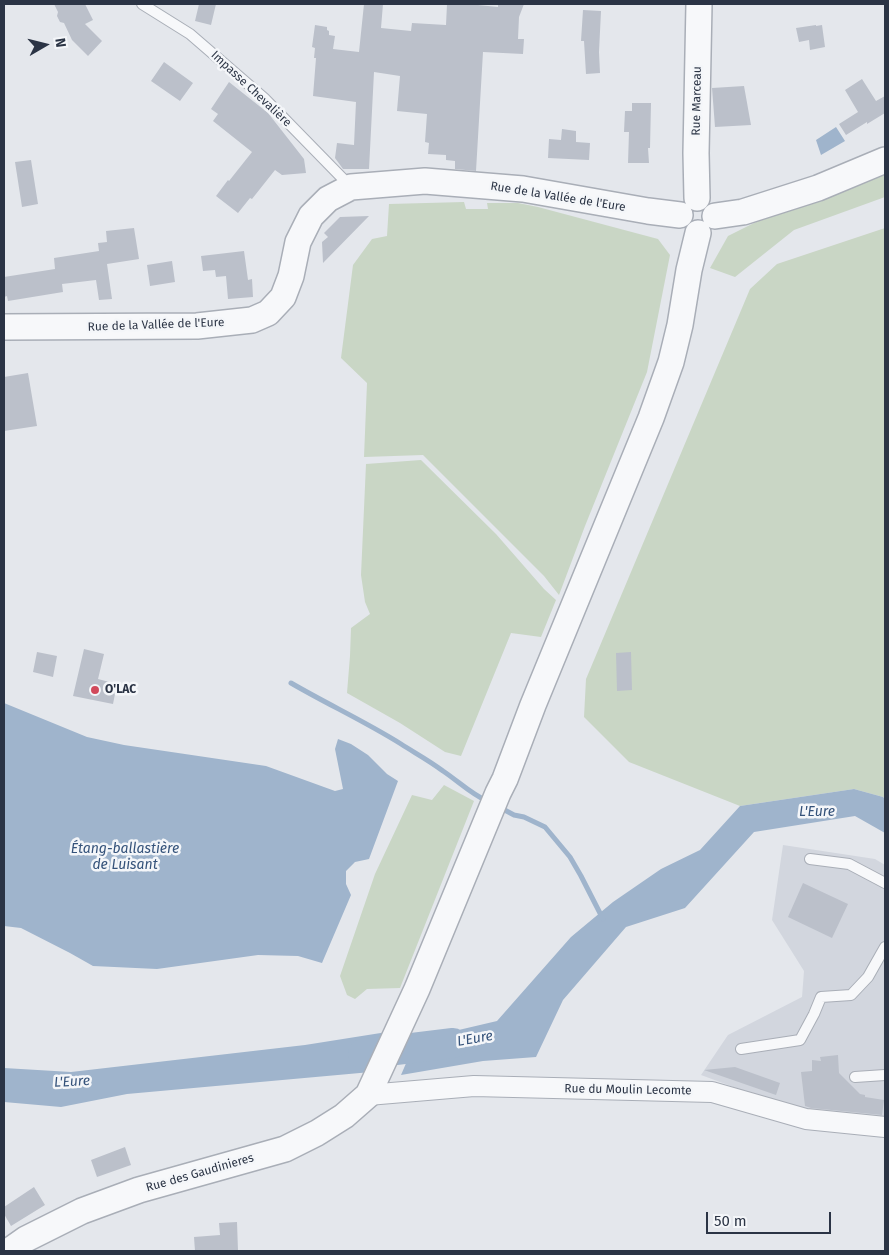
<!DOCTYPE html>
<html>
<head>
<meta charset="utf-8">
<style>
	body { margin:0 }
	#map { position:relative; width:889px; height:1255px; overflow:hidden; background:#e4e7ec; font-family:"Fira Sans",sans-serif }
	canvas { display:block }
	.frame { position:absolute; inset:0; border:5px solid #2b3445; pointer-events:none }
	.north { position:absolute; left:20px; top:20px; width:50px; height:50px; -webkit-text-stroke:4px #f4f6f9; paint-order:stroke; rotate:82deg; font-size:14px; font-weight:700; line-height:20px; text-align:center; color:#2b3445 }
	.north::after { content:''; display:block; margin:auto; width:18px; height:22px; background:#2b3445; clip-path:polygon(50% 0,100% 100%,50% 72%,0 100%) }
	.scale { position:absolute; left:706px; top:1212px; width:125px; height:22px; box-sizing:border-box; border:2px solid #2b3445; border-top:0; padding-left:6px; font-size:15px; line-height:18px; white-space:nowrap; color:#2b3445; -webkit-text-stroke:4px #f4f6f9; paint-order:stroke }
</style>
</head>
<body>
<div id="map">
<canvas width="889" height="1255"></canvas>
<div class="frame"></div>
<div class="north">N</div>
<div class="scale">50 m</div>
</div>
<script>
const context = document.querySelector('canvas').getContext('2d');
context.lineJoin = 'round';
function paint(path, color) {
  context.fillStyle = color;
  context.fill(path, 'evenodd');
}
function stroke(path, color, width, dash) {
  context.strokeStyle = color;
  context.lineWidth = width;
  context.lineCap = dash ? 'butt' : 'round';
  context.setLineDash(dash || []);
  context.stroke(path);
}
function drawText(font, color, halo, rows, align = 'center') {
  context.font = font + ' "Fira Sans",sans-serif';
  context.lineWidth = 5;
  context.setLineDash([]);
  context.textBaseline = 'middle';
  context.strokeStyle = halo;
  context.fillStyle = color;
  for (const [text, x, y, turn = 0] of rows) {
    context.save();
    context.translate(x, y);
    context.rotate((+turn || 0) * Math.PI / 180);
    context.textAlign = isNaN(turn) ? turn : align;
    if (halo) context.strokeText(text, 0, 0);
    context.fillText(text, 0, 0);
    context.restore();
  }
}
const built = new Path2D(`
	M783 845 875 859 885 865V1122L824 1114 739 1089 701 1075 728 1035 802 997 804 971 772 920Z`);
const green = new Path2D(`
	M885 172V197L794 230 735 277 710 268 728 236 766 217Z
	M464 202 466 209H488L487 203H518L538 207 658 239 670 255 647 372 585 526 559 595 544 576 423 455 364 457 367 383 341 358 353 265 372 239 387 236 389 204Z
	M885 228V799L883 797 854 789 740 806 629 762 584 717 586 679 750 289 777 264Z
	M421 460 496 534 544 589 556 600 541 637 511 633 461 756 445 752 400 723 347 693 350 656 351 628 370 614 365 602 361 575 366 464Z
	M444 785 474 801 400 988 367 989 355 999 347 995 340 976 375 874 412 795 432 800Z`);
const water = new Path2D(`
	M836 127 845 141 821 155 816 140Z
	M4 703 87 737 124 745 266 766 335 791 343 789 335 749 338 739 351 744 368 755 387 774 398 781 369 859 355 862 346 871V884L351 895 322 963 298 956 258 955 157 969 93 966 70 953 21 928 4 926Z
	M854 789 883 797 885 799V833L855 816 754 832 685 908 626 927 563 1000 536 1057 483 1061 401 1075 416 1040 497 1021 571 937 613 902 661 869 700 850 740 806Z
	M387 1032 371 1072 127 1094 61 1107 4 1102V1068L71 1072 305 1045Z`);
const stream = new Path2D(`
	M291 683C327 704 366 722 401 744 415 753 430 761 443 771 458 781 471 794 487 801
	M499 807 514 815 524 817 545 827 570 857 581 876 603 919`);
const river = new Path2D(`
	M363 1054 453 1043`);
const building = new Path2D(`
	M54 4H85L93 20 85 24 102 41 88 56 72 40 64 23 60 22 57 16 58 12Z
	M199 4H216L211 25 195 21Z
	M364 4H383L381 28 411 31 412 23 446 25 447 4H468L498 7V4H524L519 17 518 39H524L523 54 483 52 476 171 455 169V161L446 160V155L428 154 429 143 425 142 427 114 397 111 400 76 374 72 369 169H343L335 158 337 143 354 145 356 102 313 96 316 58H314L315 48 312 47 315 25 327 27V30L329 31V35L335 36 333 49 359 52Z
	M583 10 601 11 599 52 600 73 586 74 584 41H581Z
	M816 25V26L822 25 825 47 810 50 809 40 799 42 796 28Z
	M164 62 193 83 180 101 151 81Z
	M862 79 876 101 885 96V113L867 124V122L846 135 839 124 858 112 845 90Z
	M229 82 268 113 304 159 306 173 282 175 275 170 252 199 250 198 238 213 216 196 228 180 229 181 252 152 213 121 218 114 211 109Z
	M744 86 751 125 715 127 712 88Z
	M632 103H651L650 148H648L649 163H628L629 132H624L625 111H632Z
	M562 129 576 131V142L590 143 589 160 548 158 549 139 561 140Z
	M31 160 38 204 22 207 15 162Z
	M369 216 323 263 322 242 328 237 324 233 340 217Z
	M134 228 139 259 107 264 112 299 99 300 96 280 62 284 63 292 8 301 7 296 4 297V277L55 269 54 258 99 251 98 243 107 242 106 231Z
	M244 251 248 280 252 279 253 297 228 299 226 276 216 277 215 270 203 271 201 256Z
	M172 261 175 282 150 286 147 265Z
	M28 373 37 426 4 431V377Z
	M84 649 104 654 98 679 117 684 113 704 73 696Z
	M37 652 57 656 53 677 33 672Z
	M631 652 632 690 617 691 616 653Z
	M803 883 848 904 832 938 788 917Z
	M838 1055 839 1073 860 1094 865 1095V1097L884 1100 882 1115 811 1108 805 1106 801 1072 812 1071V1060L821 1061 820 1057Z
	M735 1067 780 1083 776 1095 704 1070Z
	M125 1147 131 1165 97 1177 91 1160Z
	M34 1187 45 1205 11 1226 4 1214V1207Z
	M237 1222 238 1251H195L194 1237 220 1235 219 1223Z`);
const service = new Path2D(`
	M142 4 190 34 264 98 350 186
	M810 859 849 864 885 883
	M741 1049 800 1040 814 1014 821 997 851 995 868 977 885 947
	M855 1077 885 1075`);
const minor = new Path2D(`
	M368 1095 474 1086 712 1092 806 1119 885 1127`);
const tertiary = new Path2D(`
	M697 198 696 153 699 4
	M715 216 743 212 818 188 885 160
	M4 327 197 326 252 320 268 313 283 297 291 276 298 242 311 216 328 199 351 187 425 181 523 189 648 211 680 215
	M9 1251 26 1239 82 1211 139 1190 285 1149 317 1133 344 1116 368 1095 417 989 498 793 505 779 533 705 651 418 671 362 680 325 689 270 698 233`);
const markers = [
	[95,690,5,"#d1495b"]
];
const streetNames = [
	["Impasse Chevalière",251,89,43],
	["Rue Marceau",697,101,-89],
	["Rue de la Vallée de l'Eure",558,197,9],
	["Rue de la Vallée de l'Eure",156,325,-2],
	["Rue du Moulin Lecomte",628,1090,1],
	["Rue des Gaudinieres",200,1173,-16]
];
const poiNames = [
	["O'LAC",105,690]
];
const waterNames = [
	["L'Eure",817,812],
	["Étang-ballastière",125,849],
	["de Luisant",125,865],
	["L'Eure",475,1039,-10],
	["L'Eure",72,1082,-3]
];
paint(built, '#d2d6de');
paint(green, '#c9d6c5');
paint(water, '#9fb4cc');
stroke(stream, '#9fb4cc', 5);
stroke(river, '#9fb4cc', 30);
paint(building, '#bbc0ca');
stroke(service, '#a9aeb7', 12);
stroke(minor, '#a9aeb7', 22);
stroke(tertiary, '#a9aeb7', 28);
stroke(service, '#f7f8fa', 10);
stroke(minor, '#f7f8fa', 20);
stroke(tertiary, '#f7f8fa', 25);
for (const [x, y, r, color] of markers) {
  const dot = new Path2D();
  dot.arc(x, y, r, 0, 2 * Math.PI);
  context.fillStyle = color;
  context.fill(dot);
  stroke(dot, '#f4f6f9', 2);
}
drawText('12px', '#2b3445', '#f4f6f9', streetNames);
drawText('bold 12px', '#2b3445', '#f4f6f9', poiNames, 'left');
drawText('italic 14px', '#34527a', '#f4f6f9', waterNames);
</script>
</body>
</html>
